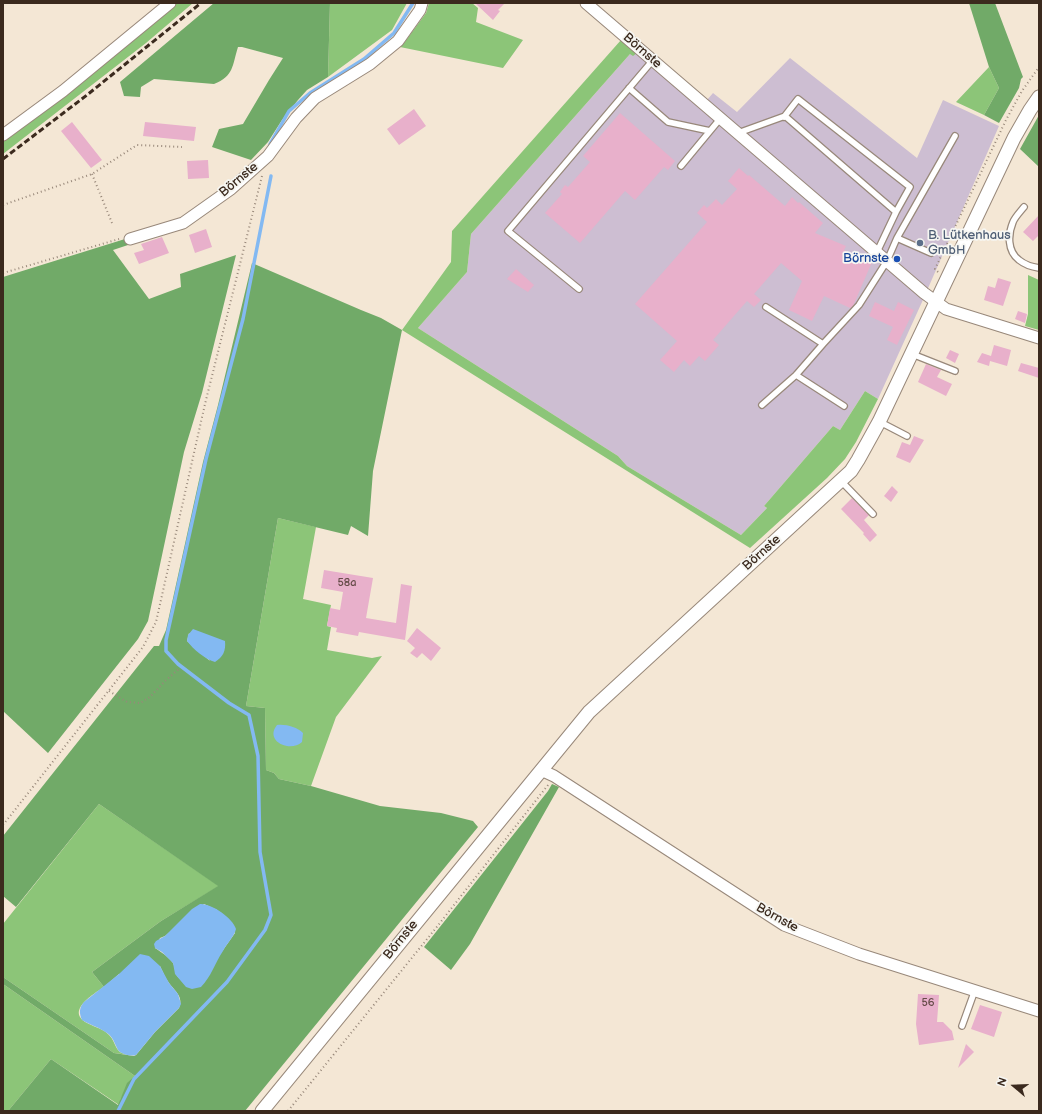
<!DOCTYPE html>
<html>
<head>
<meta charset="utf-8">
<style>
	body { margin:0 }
	#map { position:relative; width:1042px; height:1114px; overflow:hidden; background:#f4e7d5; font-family:"Balsamiq Sans",sans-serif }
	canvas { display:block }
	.frame { position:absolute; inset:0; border:4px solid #3b2a1e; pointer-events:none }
	.north { position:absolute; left:994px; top:1066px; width:40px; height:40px; -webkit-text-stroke:3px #f6f6f2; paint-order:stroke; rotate:289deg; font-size:11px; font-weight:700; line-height:16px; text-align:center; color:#3b2a1e }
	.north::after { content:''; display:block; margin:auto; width:14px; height:18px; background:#3b2a1e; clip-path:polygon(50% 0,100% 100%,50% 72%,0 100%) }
</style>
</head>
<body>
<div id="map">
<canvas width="1042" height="1114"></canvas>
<div class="frame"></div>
<div class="north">N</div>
</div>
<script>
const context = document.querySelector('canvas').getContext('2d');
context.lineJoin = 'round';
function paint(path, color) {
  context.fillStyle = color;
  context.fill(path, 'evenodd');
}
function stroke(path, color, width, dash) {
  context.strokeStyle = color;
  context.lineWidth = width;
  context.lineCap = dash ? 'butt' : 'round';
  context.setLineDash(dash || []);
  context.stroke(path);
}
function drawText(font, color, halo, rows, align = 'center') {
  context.font = font + ' "Balsamiq Sans",sans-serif';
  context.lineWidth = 3.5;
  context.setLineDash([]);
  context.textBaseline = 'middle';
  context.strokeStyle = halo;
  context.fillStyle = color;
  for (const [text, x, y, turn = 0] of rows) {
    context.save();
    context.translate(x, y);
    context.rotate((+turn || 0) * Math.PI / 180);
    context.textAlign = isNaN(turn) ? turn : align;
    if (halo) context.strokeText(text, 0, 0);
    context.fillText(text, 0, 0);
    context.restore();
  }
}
const industrial = new Path2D(`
	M637 53 701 107 713 93 737 112 790 58 917 158 943 100 999 126 922 302 878 399 865 391 840 430 833 426 764 506 767 508 741 535 627 466 618 456 418 328 467 272 471 234 630 54Z`);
const green = new Path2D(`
	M176 3H193L146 43 3 154V139Z
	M330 3H407L392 30 328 77Z
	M429 3H472L478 8 476 22 523 40 503 68 400 47 404 43 426 13Z
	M621 40 637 53 633 56 630 54 471 234 467 272 418 328 618 456 627 466 741 535 767 508 764 506 833 426 840 430 865 391 878 399 856 442 845 459 827 478 750 548 402 330 451 262 452 231Z
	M989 67 999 88 984 115 956 102Z
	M1028 275 1039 280V330L1025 326 1028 314Z
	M278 518 316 527 303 599 331 605 327 626 331 627 327 650 372 658 382 656 336 717 311 786 279 779 274 773 266 770 265 708 246 706Z
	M99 804 219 886 161 921 92 972 104 987C92 995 64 1012 89 1024 95 1027 103 1029 108 1034 114 1039 114 1045 118 1050 120 1053 125 1054 129 1055L114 1053 3 977V924Z
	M3 984 135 1076 121 1098 119 1105 51 1059 8 1111H3Z`);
const forest = new Path2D(`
	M214 3H330L328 77 307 90 298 100 282 120 268 142 251 160 212 147 219 129 243 124 269 80 283 58 242 47H238C232 66 234 76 214 84L154 79 141 87 140 97 124 96 120 82Z
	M969 3H995L1023 77 1021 79 1019 88 999 123 984 115 999 88 989 67Z
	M1039 115V167L1020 149Z
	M125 239 131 244 113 250 149 299 181 287 180 274 236 255 202 393 184 452 148 621 138 639 48 753 3 711V277Z
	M252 263 361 310 381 318 402 330 373 471 368 536 351 526 348 535 278 518 246 706 265 708 266 770 274 773 279 779 311 786 380 806 441 813 473 821 478 827 245 1111H8L51 1059 118 1105 127 1083 135 1076 3 984V977L114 1053 134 1056 136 1055 155 1032 179 1008C184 997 175 991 169 983 165 978 163 972 160 966L119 974 104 987 92 972 161 921 218 886 99 804 16 907 3 896V836L154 646H159L166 630 203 462 218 405ZM189 633 210 661 187 641ZM204 904 217 910 235 933 223 950 179 978C174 973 176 969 173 963 169 957 161 952 155 948L160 938 165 936Z
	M552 784 559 787 470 944 451 970 424 947 548 791Z`);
const water = new Path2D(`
	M193 629 225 641C226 651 223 657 215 662 206 660 193 649 187 641L188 635Z
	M277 725C286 724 297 727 303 733L302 742C290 753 264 741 277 725Z
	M200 904C211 903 233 918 236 929 234 937 227 943 223 951 215 963 211 977 201 987L192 989 186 987 175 974 173 963 162 952 155 948 154 944 156 941 165 936 192 909Z
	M140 954 149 956 160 966 169 983 178 994 181 1004 179 1008 155 1032 136 1055C131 1057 119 1054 117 1048 114 1042 113 1037 107 1033 99 1027 90 1025 82 1020 79 1013 79 1008 84 1002L119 974Z`);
const stream = new Path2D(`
	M270 144 289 111 310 93 364 59 394 33 413 3
	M118 1111 134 1079 227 982 265 930 271 915 260 852 258 756 249 715 229 703 178 664 166 651V640L206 459 243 319 271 176`);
const building = new Path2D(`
	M475 3H505L498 10 500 11 493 20Z
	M414 109 426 126 399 145 387 129Z
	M620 113 675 161 668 170 664 167 635 200 625 191 580 243 545 213 562 194 560 192 565 185 568 187 590 162 583 156Z
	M72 122 102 160 91 168 61 131Z
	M145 122 196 127 194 141 143 136Z
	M208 160 209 178 188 179 187 161Z
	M739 168 748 176 749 175 785 206 792 197 798 203 799 202 823 223 815 233 846 246 844 250 872 262 853 306 850 308 824 296 812 321 789 310 802 281 781 263 754 294 761 300 754 307 747 301 713 340 719 345 705 361 699 356 690 366 684 360 674 372 660 360 677 341 635 304 707 222 697 213 704 205 707 208 716 199 722 205 737 189 728 181Z
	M1039 215V235L1033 241 1023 232Z
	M206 229 212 247 195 253 189 235Z
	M162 237 169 253 139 264 134 253 144 250 141 244Z
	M516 269 534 285 528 292 507 279Z
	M998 278 1011 282 1003 306 984 300 988 286 995 288Z
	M875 302 894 311 898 302 914 310 897 345 887 340 893 327 869 316Z
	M1018 311 1027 314 1025 323 1015 319Z
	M994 345 1011 350 1007 366 990 361 989 366 977 362 982 353 991 356Z
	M950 350 959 354 955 363 946 358Z
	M1021 363 1039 368V378L1018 371Z
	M926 364 941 370 937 377 952 384 946 396 918 382Z
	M914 436 924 440 910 463 896 457 902 442 910 445Z
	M892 486 898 492 891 502 884 496Z
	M852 498 869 515 864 520 877 535 870 542 863 534 864 533 841 509Z
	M324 570 373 578 366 618 396 623 401 584 412 586 405 640 359 632 358 636 336 632 337 628 327 626 330 608 340 610 343 592 321 588Z
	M417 628 441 648 431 661 422 653 417 658 410 653 415 648 407 641Z
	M918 994 939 995 937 1022H943L952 1031 954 1040 919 1045 916 1024Z
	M980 1005 1002 1012 994 1037 971 1029Z
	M966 1044 974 1052 958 1068Z`);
const path = new Path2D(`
	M92 174 112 223
	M3 205 92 174 137 145 182 147
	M938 272 935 269 1006 120 1022 91 1039 67
	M3 273 119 239
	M109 691 127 702 140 703 150 697 165 681 179 669
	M3 825 143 647 156 622 205 404 262 176
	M288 1111 436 928 548 785`);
const service = new Path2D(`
	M629 88 668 122 710 131 720 119
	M784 117 798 99 910 187 896 212
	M738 133 785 116 896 212 877 252
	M681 166 710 131
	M1024 207C1020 212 1015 217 1013 222 1008 234 1007 251 1019 260 1024 264 1032 267 1039 268
	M897 238 931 253
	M579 289 508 231 653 60
	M766 307 823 344 859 305 887 261 897 238 955 136
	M912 354 955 371
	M796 375 844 406
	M762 405 796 375 823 344
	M880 422 907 436
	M841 481 873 514
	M962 1026 975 990`);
const minor = new Path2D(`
	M586 3 924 293 946 309 1039 338
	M3 135 63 91 170 3
	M130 239 183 223 231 189 268 156 296 118 315 98 370 64 398 41 420 10 422 3
	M541 770 554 776 784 925 859 954 1039 1011`);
const tertiary = new Path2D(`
	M262 1111 589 712 851 471 858 460 879 422 1014 138 1030 110 1039 97`);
const rail = new Path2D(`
	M3 159 87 95 201 3`);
const markers = [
	[920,243,4,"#5c6f8a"],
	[897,259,4,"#1a4fb4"]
];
const numberNames = [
	["58a",347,583],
	["56",928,1003]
];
const streetNames = [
	["Börnste",642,51,41],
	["Börnste",239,180,-40],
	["Börnste",762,553,-42],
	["Börnste",777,918,29],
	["Börnste",401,940,-51]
];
const serviceNames = [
	["B. Lütkenhaus",928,236],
	["GmbH",928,251]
];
const transitNames = [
	["Börnste",889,259]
];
paint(industrial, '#cdbed2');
paint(green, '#8cc578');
paint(forest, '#71aa68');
paint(water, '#83b9f2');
stroke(stream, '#83b9f2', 3.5);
paint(building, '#e8b0cb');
stroke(service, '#98887a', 8);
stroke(minor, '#98887a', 13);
stroke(tertiary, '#98887a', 15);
stroke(path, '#98887a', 2, [1, 3]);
stroke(service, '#fff', 5.5);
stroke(minor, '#fff', 11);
stroke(tertiary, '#fff', 13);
stroke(rail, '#3b2a1e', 3, [6, 3]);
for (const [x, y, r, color] of markers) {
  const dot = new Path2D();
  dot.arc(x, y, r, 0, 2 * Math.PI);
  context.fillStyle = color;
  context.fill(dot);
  stroke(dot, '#f6f6f2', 1.5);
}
drawText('11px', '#664c49', null, numberNames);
drawText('13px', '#3b2a1e', '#f6f6f2', streetNames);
drawText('13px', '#4e5e75', '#f6f6f2', serviceNames, 'left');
drawText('13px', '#164399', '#f6f6f2', transitNames, 'right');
</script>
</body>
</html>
